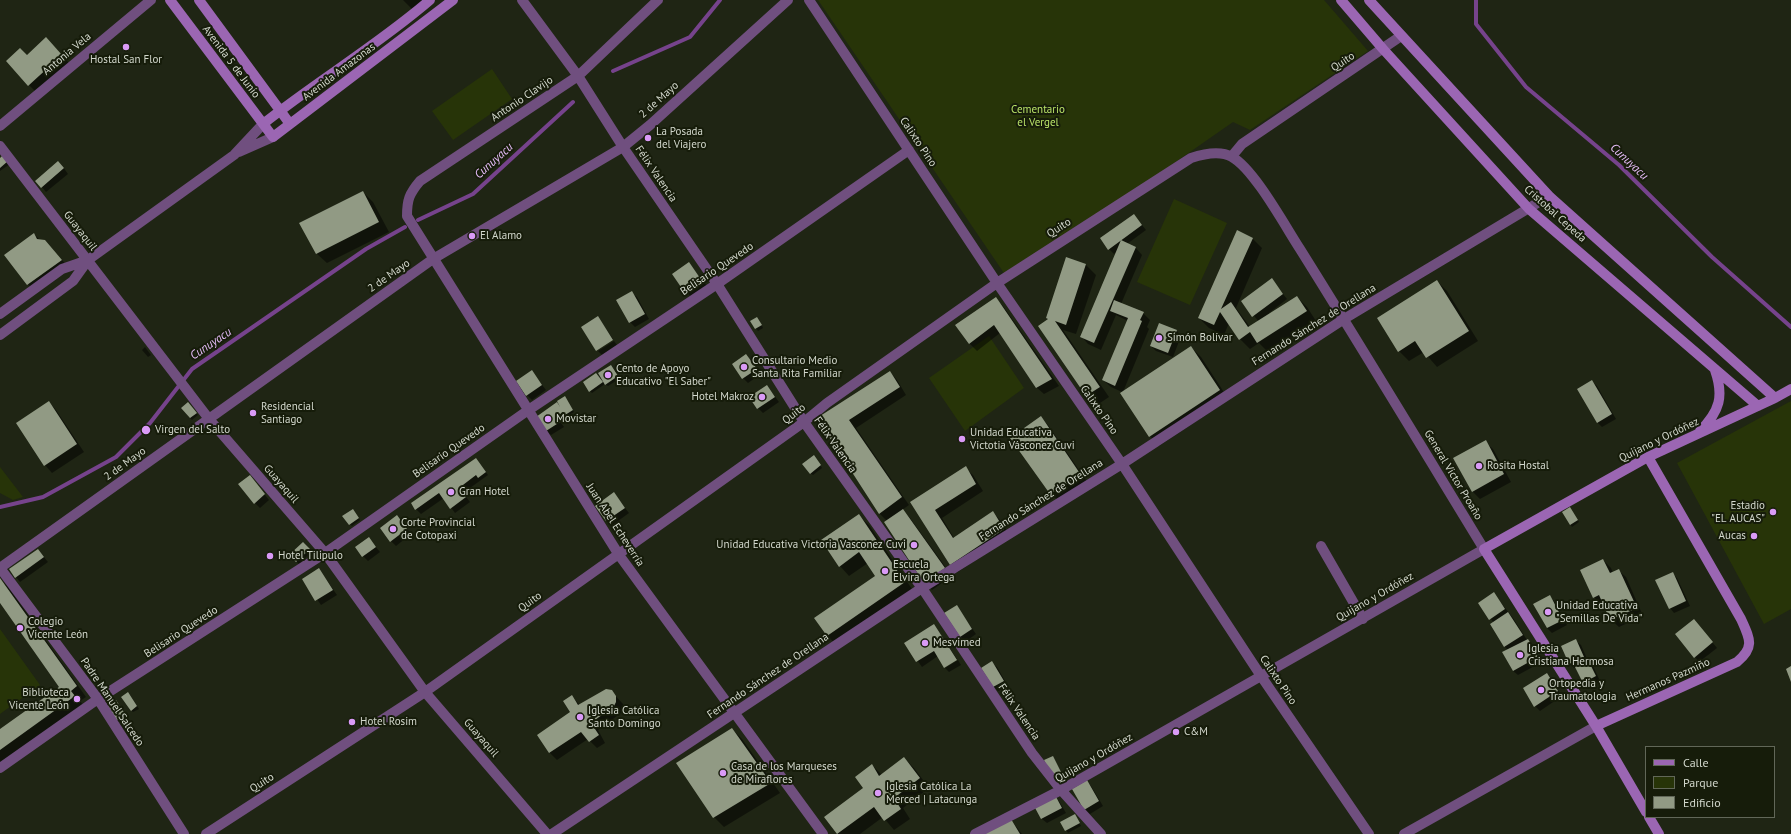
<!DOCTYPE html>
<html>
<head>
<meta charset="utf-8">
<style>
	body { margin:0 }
	#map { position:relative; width:1791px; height:834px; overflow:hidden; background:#1f2514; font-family:"PT Sans",sans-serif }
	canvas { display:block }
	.legend { position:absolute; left:1645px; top:746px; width:130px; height:72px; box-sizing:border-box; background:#161c0a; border:1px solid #616758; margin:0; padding:5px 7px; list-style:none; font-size:12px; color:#d2d7cc }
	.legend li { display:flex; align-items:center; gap:8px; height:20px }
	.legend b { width:20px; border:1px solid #616758 }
</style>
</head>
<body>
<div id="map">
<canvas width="1791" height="834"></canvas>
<ul class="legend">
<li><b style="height:5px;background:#9b66b3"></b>Calle</li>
<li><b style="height:11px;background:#273408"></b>Parque</li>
<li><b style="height:11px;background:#919a84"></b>Edificio</li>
</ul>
</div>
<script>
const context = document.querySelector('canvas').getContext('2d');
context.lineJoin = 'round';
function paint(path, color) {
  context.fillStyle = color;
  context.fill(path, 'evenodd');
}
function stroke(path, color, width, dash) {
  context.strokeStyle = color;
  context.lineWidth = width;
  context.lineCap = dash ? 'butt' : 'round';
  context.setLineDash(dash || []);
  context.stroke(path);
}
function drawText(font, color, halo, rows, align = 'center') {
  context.font = font + ' "PT Sans",sans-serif';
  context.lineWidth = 4;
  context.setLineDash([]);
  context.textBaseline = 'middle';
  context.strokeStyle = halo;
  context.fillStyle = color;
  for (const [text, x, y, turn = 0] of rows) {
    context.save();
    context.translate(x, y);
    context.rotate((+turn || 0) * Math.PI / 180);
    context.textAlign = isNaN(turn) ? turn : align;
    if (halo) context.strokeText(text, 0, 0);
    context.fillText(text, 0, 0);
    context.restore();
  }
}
const green = new Path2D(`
	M818 0H1324L1368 51 1250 130 1233 122 1008 279Z
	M492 69 512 99 453 140 432 111Z
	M1174 199 1227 223 1190 305 1137 282Z
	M989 336 1024 388 965 431 929 378Z
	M1791 401V609L1764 624 1677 463Z
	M0 467 23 497 13 500 0 493Z
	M0 629 40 685 0 714Z`);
const shadow = new Path2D(`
	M403 0H427L414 11Z
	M53 46 69 63 36 92 29 85 27 56Z
	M0 159 10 164 0 171Z
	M63 167 68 174 46 192 42 187Z
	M363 192 373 202 389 232 327 263 317 254Z
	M1134 215 1146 230 1127 244 1135 247 1142 255 1121 304 1143 313 1150 320 1147 327 1149 329 1123 392 1191 347 1201 357 1229 400 1159 446 1150 436 1122 392 1111 387 1103 380 1128 321 1116 315 1101 350 1088 344 1081 336 1118 251 1114 254 1109 249Z
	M34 234 40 240 45 241 69 268 35 292 28 284Z
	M1252 238 1262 248 1236 308 1250 327 1259 322 1242 301 1272 280 1287 299 1269 313 1270 314 1297 297 1307 307 1316 321 1268 352 1259 343 1250 349 1240 339 1229 323 1224 335 1209 328 1199 318Z
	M1067 258 1086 265 1096 275 1076 334 1063 330 1109 397 1097 405 1087 396 1039 326 1049 319Z
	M689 264 707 286 691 297 673 274Z
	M1437 281 1447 291 1478 341 1437 367 1424 352 1409 361 1399 351Z
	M632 293 637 297 649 319 635 327 630 322Z
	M996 299 1003 306 1059 386 1044 394 1036 387 1000 333 977 351 969 343Z
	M598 317 613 339 596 349Z
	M759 320 763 328 758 331 751 322Z
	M1159 324 1177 331 1181 336 1173 357 1156 351 1151 346Z
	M614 341 617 345 602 355 598 351Z
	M145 347 151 355 148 357 142 350Z
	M746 355 761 374 748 383 743 378Z
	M613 369 619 379 608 386 605 384 592 393 590 391 596 374 600 378 599 374Z
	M532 372 546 390 532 400 527 395Z
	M890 372 897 380 906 395 856 428 909 505 902 510 910 518 952 576 932 590 924 582 887 521 880 514 818 418Z
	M1592 381 1597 386 1616 419 1602 427 1597 422Z
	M767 386 779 402 763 413 758 408Z
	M565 397 574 412 567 416 565 414 558 419 564 427 551 435 546 431 552 407Z
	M49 402 56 410 84 452 52 473 45 465 17 423Z
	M190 406 198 415 192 420 190 418Z
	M1041 418 1048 425 1088 483 1059 501 1051 494 1012 438Z
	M1485 442 1493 449 1511 482 1480 499 1473 492 1455 459Z
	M816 459 822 468 813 475 810 473Z
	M478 462 488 475 463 493 470 502 455 513 444 498 421 514 416 509Z
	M965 468 973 475 983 491 942 518 954 538 993 512 1000 520 1011 537 958 572 951 565 911 503Z
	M254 481 269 500 260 508 255 503Z
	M614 494 629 513 611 526 597 506Z
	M1570 508 1579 522 1572 527 1570 524Z
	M354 512 360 520 352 526 350 524Z
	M859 516 869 525 914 592 837 645 827 636 877 576 868 563 849 576 840 566Z
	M397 517 411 534 396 546 391 541Z
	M368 538 380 552 368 561 363 556Z
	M303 543 311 552 299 564 290 555Z
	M38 550 48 562 20 582 16 577Z
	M1603 560 1611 568 1613 573 1618 570 1626 577 1643 616 1619 627 1611 620 1604 603 1601 605 1594 597Z
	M319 569 337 595 321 605 303 579Z
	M1672 573 1677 578 1690 606 1674 613 1670 608Z
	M0 579 8 587 86 697 80 701 84 706 0 767V730L60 687 0 603Z
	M1494 594 1513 618 1527 640 1532 645 1542 662 1518 675 1513 671 1508 650 1504 646 1494 623 1479 604Z
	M1549 596 1554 601 1567 625 1552 633 1547 628Z
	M956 606 976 634 965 642 960 637Z
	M1694 620 1717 648 1699 662 1695 657Z
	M934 625 957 659 944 667 938 656 922 667 905 643Z
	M1576 641 1581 645 1588 661 1593 666 1600 681 1589 687 1584 682 1577 667 1574 668 1570 664Z
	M958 660 961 665 949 672 945 668Z
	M992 663 997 667 1008 686 998 691 993 686Z
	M1547 674 1562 696 1540 711 1535 706Z
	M611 691 623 704V710L621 713 598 730 605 743 597 748 588 739 557 760 550 753 538 735 571 713V696L580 705Z
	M130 695 139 709 133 712 131 710Z
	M118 704 127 717 119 722 117 720Z
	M732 729 742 739 780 793 724 827 714 817Z
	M904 758 914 768 929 788 903 808 910 819 894 830 883 817 860 834H838L826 817 864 788 872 765 882 775Z
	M1054 759 1062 774 1055 778Z
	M1086 781 1091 786 1103 806 1090 814 1085 810Z
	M1054 797 1059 801 1066 813 1047 823 1042 819 1036 807Z
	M1076 817 1081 826 1068 833 1061 822Z
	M1011 820 1022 834H986Z`);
const stream = new Path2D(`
	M1476 0V24L1526 87 1619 165 1712 257 1791 327
	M613 71 690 37 720 0
	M418 220 473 194 573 102
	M0 507 43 497 116 457 150 423 192 369 366 249 405 227`);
const building = new Path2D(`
	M46 37 62 55 28 86 6 61 20 48 27 55Z
	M3 155 8 161 0 168V158Z
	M58 161 64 168 41 188 35 181Z
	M363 191 379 222 316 254 299 223Z
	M1134 214 1142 225 1108 250 1100 238Z
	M1237 230 1253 238 1221 309 1231 302 1248 327 1297 296 1307 311 1257 343 1250 332 1239 340 1220 312 1214 325 1198 318Z
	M34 233 37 239 45 240 62 260 27 285 4 255Z
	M1121 240 1136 247 1094 343 1080 337Z
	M1066 257 1086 264 1066 325 1055 321 1100 387 1086 396 1038 326 1048 319 1046 318Z
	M689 262 700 278 683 290 672 274Z
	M1272 278 1283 294 1252 317 1241 301Z
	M1437 280 1469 331 1426 358 1415 341 1398 352 1377 318Z
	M632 291 645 314 629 323 616 300Z
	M996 297 1052 379 1036 388 994 325 969 344 955 325Z
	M1114 300 1144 312 1140 320 1142 321 1115 386 1102 380 1128 318 1110 311Z
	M598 316 613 340 596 351 581 327Z
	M757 317 762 325 755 329 750 321Z
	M1159 323 1177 330 1168 353 1150 346Z
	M1191 346 1220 390 1149 437 1120 393Z
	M746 354 757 369 742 379 732 364Z
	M611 365 618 376 605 385 598 373Z
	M532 370 542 385 526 396 516 381Z
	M890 371 900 387 849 420 902 497 879 514 817 418Z
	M596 373 603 382 589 392 583 382Z
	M1592 380 1612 414 1597 423 1577 389Z
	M767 385 775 397 757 409 749 397Z
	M565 396 573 410 565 415 563 412 556 417 560 422 546 431 536 417 557 402 560 407 557 401Z
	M49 401 77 444 44 466 16 423Z
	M188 402 197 413 190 418 181 408Z
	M1041 416 1081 475 1050 494 1010 438Z
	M1486 440 1504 474 1472 492 1453 458Z
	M814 455 821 465 810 474 802 464Z
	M476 458 486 472 478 478 476 475 459 488 466 497 450 509 439 493 415 510 411 503Z
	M966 466 976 484 935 510 953 538 993 511 1004 529 950 565 910 502Z
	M250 475 265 494 254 504 238 484Z
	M614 492 625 508 606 521 595 506Z
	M1570 507 1578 520 1570 525 1562 512Z
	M353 509 359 518 349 525 342 516Z
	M903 509 945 568 924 583 884 522Z
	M859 514 905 582 827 636 814 618 875 576 859 552 839 567 821 540Z
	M397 515 407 529 390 542 380 528Z
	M369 537 376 547 362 557 355 547Z
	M303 542 310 549 296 562 289 555Z
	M38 549 44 557 15 578 9 569Z
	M1603 559 1610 573 1619 569 1637 608 1610 620 1599 595 1593 598 1580 570Z
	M319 568 333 590 315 601 302 579Z
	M1673 572 1686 601 1669 609 1655 580Z
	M0 578 77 686 71 691 75 696 0 750V729L59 687 0 603Z
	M1494 592 1505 609 1489 620 1478 603Z
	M1550 595 1563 620 1547 628 1533 604Z
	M957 605 972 629 960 637 944 613Z
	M1508 612 1523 635 1504 647 1490 624Z
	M1694 619 1713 642 1694 658 1675 634Z
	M934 624 957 660 944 668 934 651 916 662 904 643Z
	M1528 639 1538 657 1513 671 1502 652Z
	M1576 639 1584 657 1569 664 1561 646Z
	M1588 660 1596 676 1583 683 1575 667Z
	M992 661 1004 681 993 687 981 668Z
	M1791 666V682L1786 669Z
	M1547 673 1558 691 1534 707 1523 688Z
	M606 689 612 690 616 696V702L614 706 591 723 599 735 589 742 581 732 549 753 537 735 570 712 563 701 572 695 578 705Z
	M128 692 137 706 131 711 121 697Z
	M116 700 125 714 116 721 106 707Z
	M732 728 771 783 713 818 676 763Z
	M1053 756 1061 772 1052 777 1044 760Z
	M904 757 920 778 894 798 901 809 884 821 874 807 837 834 824 817 863 788 855 777 872 764 879 776Z
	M1087 780 1099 801 1084 810 1072 789Z
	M1055 795 1062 808 1041 819 1034 806Z
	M1075 814 1080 823 1065 831 1060 822Z
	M1011 819 1020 834H984Z`);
const street = new Path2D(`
	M522 0 578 76 623 147 717 284 804 422 922 588 1032 753 1061 790 1101 834
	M658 0 578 76 420 181C409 194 407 200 407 216L619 555 823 834
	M809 0 997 283 1122 464 1261 676 1369 834
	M0 126 151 0
	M0 146 209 419 325 553 425 692 547 834
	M239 152 273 137
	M1232 156 1242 144 1401 36
	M0 314 62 269 88 260
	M0 335 73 281 88 260 234 155 263 124
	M1321 546 1363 619
	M0 568 433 259 623 147 650 125 788 0
	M0 568 98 699 184 834
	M0 768 98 699 325 553 527 411 717 284 909 150
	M206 834 425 692 804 422 827 403 997 283 1191 158C1203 154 1220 150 1232 157 1254 169 1285 226 1300 249 1362 348 1423 449 1484 549L1061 790 975 834
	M552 834 922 588 1122 464 1344 319 1549 196
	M1404 834 1596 726`);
const secondary = new Path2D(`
	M170 0 273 137 453 0
	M199 0 290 124
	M1341 0 1383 49 1529 209 1758 406
	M1369 0 1549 196 1775 398
	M263 124C317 81 378 45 430 0
	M1700 431C1720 411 1724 396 1715 370
	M1596 726 1737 662C1755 647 1750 639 1741 619L1648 457
	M1646 812 1596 726 1484 549 1648 457 1775 398 1791 389
	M1649 817 1659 834`);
const markers = [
	[126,47,4,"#da9af7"],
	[648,138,4,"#da9af7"],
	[472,236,4,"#da9af7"],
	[1159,338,4,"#da9af7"],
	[744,367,4,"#da9af7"],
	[608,375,4,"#da9af7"],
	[762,397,4,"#da9af7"],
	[253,413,4,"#da9af7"],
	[548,419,4,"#da9af7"],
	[146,430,5,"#da9af7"],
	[962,439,4,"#da9af7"],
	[1479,466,4,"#da9af7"],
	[451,492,4,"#da9af7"],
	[1773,512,4,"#da9af7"],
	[393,529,4,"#da9af7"],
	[1754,536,4,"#da9af7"],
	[914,545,4,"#da9af7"],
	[270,556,4,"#da9af7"],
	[885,571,4,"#da9af7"],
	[1548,612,4,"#da9af7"],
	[20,628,4,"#da9af7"],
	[925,643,4,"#da9af7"],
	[1520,655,4,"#da9af7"],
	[1541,690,4,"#da9af7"],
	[77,699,4,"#da9af7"],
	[580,717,4,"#da9af7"],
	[352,722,4,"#da9af7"],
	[1176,732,4,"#da9af7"],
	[723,773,4,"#da9af7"],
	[878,793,4,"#da9af7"]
];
const streetNames = [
	["Antonia Vela",67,54,-40],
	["Avenida 5 de Junio",231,62,53],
	["Quito",1343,62,-34],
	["Avenida Amazonas",339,72,-37],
	["Antonio Clavijo",522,99,-34],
	["2 de Mayo",659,100,-42],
	["Calixto Pino",918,142,56],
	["Félix Valencia",656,174,56],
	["Cristobal Cepeda",1555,214,42],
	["Quito",1059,228,-33],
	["Guayaquil",80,231,52],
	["Belisario Quevedo",717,269,-34],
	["2 de Mayo",389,276,-35],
	["Fernando Sánchez de Orellana",1314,325,-32],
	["Calixto Pino",1099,410,55],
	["Quito",794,414,-38],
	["Quijano y Ordóñez",1659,440,-26],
	["Félix Valencia",835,445,55],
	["Belisario Quevedo",449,451,-35],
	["2 de Mayo",125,464,-36],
	["General Victor Proaño",1453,475,59],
	["Guayaquil",281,484,49],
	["Fernando Sánchez de Orellana",1041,500,-32],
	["Juan Abel Echeverría",615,525,57],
	["Quijano y Ordóñez",1375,597,-30],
	["Quito",530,602,-36],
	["Belisario Quevedo",181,632,-33],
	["Fernando Sánchez de Orellana",768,676,-34],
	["Calixto Pino",1278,680,56],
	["Hermanos Pazmiño",1668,680,-24],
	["Padre Manuel Salcedo",112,702,56],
	["Félix Valencia",1019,712,56],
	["Guayaquil",481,738,49],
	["Quijano y Ordóñez",1094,758,-30],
	["Quito",262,783,-33]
];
const poiNames = [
	["Hostal San Flor",126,60,"center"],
	["La Posada",656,132],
	["del Viajero",656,145],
	["El Alamo",480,236],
	["Simón Bolívar",1167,338],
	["Consultario Medio",752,361],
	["Santa Rita Familiar",752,374],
	["Cento de Apoyo",616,369],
	["Educativo \"El Saber\"",616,382],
	["Hotel Makroz",754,397,"right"],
	["Residencial",261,407],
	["Santiago",261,420],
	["Movistar",556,419],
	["Virgen del Salto",155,430],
	["Unidad Educativa",970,433],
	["Victotia Vásconez Cuvi",970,446],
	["Rosita Hostal",1487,466],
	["Gran Hotel",459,492],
	["Estadio",1765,506,"right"],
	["\"EL AUCAS\"",1765,519,"right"],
	["Corte Provincial",401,523],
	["de Cotopaxi",401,536],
	["Aucas",1746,536,"right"],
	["Unidad Educativa Victoria Vasconez Cuvi",906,545,"right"],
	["Hotel Tilipulo",278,556],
	["Escuela",893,565],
	["Elvira Ortega",893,578],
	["Unidad Educativa",1556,606],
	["\"Semillas De Vida\"",1556,619],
	["Colegio",28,622],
	["Vicente León",28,635],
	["Mesvimed",933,643],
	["Iglesia",1528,649],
	["Cristiana Hermosa",1528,662],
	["Ortopedia y",1549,684],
	["Traumatologia",1549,697],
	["Biblioteca",69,693,"right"],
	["Vicente León",69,706,"right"],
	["Iglesia Católica",588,711],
	["Santo Domingo",588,724],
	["Hotel Rosim",360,722],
	["C&M",1184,732],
	["Casa de los Marqueses",731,767],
	["de Miraflores",731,780],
	["Iglesia Católica La",886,787],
	["Merced | Latacunga",886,800]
];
const parkNames = [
	["Cementario",1038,110],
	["el Vergel",1038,123]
];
const waterNames = [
	["Cunuyacu",494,161,-42],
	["Cunuyacu",1629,162,43],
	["Cunuyacu",211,344,-34]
];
paint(green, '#273408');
paint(shadow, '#0007');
stroke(stream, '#76438c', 4);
paint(building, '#919a84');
stroke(street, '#704f7f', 10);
stroke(secondary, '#9b66b3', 10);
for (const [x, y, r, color] of markers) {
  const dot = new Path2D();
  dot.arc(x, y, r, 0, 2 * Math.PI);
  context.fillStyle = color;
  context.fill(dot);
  stroke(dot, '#161c0a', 1.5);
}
drawText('11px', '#d2d7cc', '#161c0a', streetNames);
drawText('11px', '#d2d7cc', '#161c0a', poiNames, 'left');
drawText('11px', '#b9e268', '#161c0a', parkNames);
drawText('italic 12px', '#e7bdfa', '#161c0a', waterNames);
</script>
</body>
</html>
